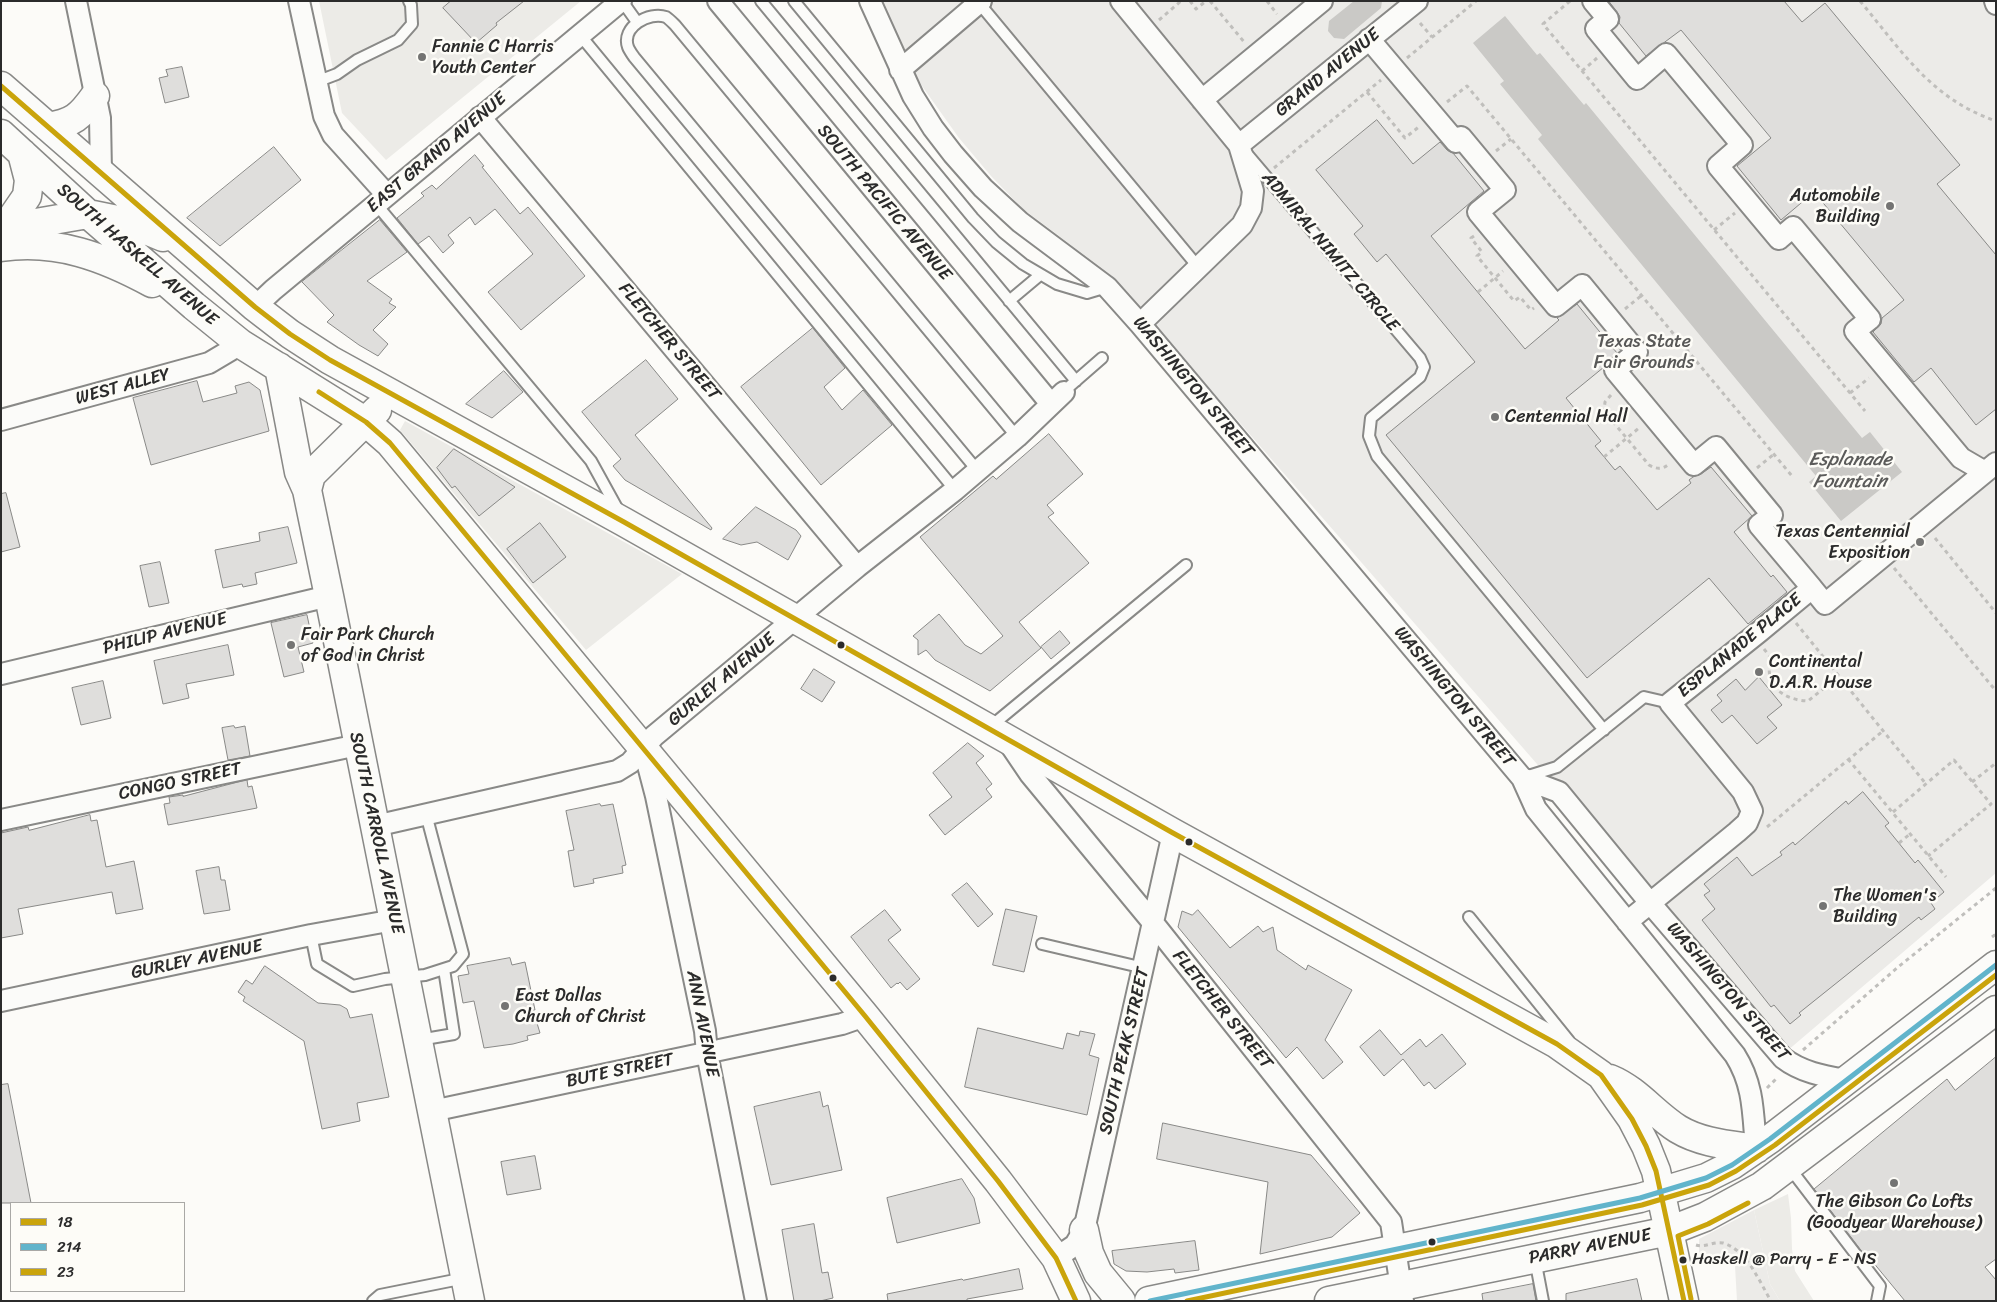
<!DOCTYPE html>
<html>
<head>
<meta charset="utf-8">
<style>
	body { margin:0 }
	#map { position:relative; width:1997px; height:1302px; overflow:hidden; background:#fcfbf8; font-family:Sriracha,sans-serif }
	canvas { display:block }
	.frame { position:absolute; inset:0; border:2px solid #2b2b2b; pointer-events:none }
	.legend { position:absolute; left:10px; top:1202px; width:175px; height:90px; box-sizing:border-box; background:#fdfcf7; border:1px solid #a9a8a5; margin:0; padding:6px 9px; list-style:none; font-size:15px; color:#2b2b2b }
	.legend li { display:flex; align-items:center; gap:10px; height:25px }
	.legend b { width:25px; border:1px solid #a9a8a5 }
</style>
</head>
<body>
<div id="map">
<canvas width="1997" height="1302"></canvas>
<div class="frame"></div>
<ul class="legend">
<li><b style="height:6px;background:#caa40b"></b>18</li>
<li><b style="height:6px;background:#61b4cb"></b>214</li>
<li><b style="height:6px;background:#caa40b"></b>23</li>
</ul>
</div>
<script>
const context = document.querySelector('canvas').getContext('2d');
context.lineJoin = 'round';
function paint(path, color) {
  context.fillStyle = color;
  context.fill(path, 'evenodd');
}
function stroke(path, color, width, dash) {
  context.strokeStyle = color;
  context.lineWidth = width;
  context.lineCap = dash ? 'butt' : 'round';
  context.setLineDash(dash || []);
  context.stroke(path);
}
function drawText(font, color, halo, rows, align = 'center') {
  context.font = font + ' Sriracha,sans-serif';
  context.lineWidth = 5;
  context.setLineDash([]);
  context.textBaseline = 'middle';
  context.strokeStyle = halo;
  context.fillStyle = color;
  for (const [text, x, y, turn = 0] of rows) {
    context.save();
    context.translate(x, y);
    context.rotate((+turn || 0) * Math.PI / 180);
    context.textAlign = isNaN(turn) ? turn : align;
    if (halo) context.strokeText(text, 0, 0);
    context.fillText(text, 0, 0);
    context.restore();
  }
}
const built = new Path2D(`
	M319 1H581L386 160 342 113Z
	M405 421 682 574 586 650 400 430Z
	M1788 1194 1791 1218 1792 1249 1795 1271 1814 1301H1780L1770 1284 1754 1210Z`);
const green = new Path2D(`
	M880 1H1996V873L1787 1051 1111 275 1023 209 991 176 959 138 917 79 895 37Z
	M1754 1210 1770 1284 1780 1301H1737L1735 1266 1699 1258V1239Z`);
const water = new Path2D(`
	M1354 1H1382L1381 8 1344 39 1334 38 1328 31 1329 21Z
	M1505 16 1537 55 1540 53 1584 105 1586 103 1862 438 1870 432 1902 472 1841 521 1809 482 1816 476 1538 139 1542 135 1500 84 1504 81 1473 43Z`);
const building = new Path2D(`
	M451 1H524L496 23 497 25 476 43 443 8Z
	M1609 1H1784L1802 22 1825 3 1960 165 1937 184 1996 255V409L1976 425 1931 368 1914 382 1873 332 1881 324 1882 318 1904 300 1814 192 1781 220 1737 166 1771 138 1681 30 1646 56 1619 23 1620 17 1617 12Z
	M182 67 189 97 165 103 159 78 168 76 166 70Z
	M1377 120 1413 164 1440 142 1447 150 1453 153 1484 191 1431 236 1525 349 1559 320 1557 318 1577 304 1617 353 1604 367 1566 398 1601 441 1595 446 1615 470 1620 466 1657 510 1691 483 1689 480 1693 477 1701 474 1711 467 1752 516 1734 532 1771 577 1773 575 1787 592 1748 624 1709 578 1587 678 1386 435 1475 362 1386 254 1377 262 1354 234 1363 226 1316 170Z
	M274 147 301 180 220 246 187 218Z
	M475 155 484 166 482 167 520 214 528 207 585 276 521 330 488 292 533 254 495 209 475 225 470 217 448 235 454 243 443 253 429 236 418 244 397 218 424 196 421 193 432 185 436 189Z
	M380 220 407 252 367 281 392 299 389 303 396 307 373 330 388 344 378 356 359 345 327 322 334 315 302 282Z
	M813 328 845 368 824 387 842 410 863 390 892 425 821 485 741 387Z
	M646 360 678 399 635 435 712 528 711 530 625 480 613 466 621 459 582 412Z
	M504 371 523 392 492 418 466 404Z
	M197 381 203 402 237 393 235 386 249 382 260 390 269 431 151 465 133 398Z
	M1049 434 1083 474 1047 505 1054 513 1048 517 1089 563 1019 622 1041 648 990 691 935 660 926 650 918 655V640L913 636 939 614 965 645 981 654 1003 636 920 537 993 476 996 479Z
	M454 449 515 487 479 516 455 486 452 488 437 468Z
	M6 493 20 547 1 552V494Z
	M756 507 796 530 801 536 788 560 757 542 741 545 723 539Z
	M540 523 566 557 533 583 507 549Z
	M288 527 297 563 255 573 257 584 243 587 242 584 223 588 215 550 260 541 259 533Z
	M160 562 169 603 149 607 140 566Z
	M307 615 313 643 298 647 304 672 284 677 271 623Z
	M1060 631 1070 643 1051 659 1041 647Z
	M228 645 234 675 186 684 189 698 163 704 154 661Z
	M814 669 835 682 822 702 801 689Z
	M1759 677 1782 705 1767 717 1777 728 1757 744 1732 715 1722 723 1711 710 1722 701 1717 695 1736 679 1745 690Z
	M103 681 111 718 81 725 72 688Z
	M234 726 235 728 245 726 250 756 228 760 222 728Z
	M968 743 984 756 976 763 992 784 986 789 992 797 945 835 929 815 952 797 933 773Z
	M247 780 248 787 252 786 257 808 168 825 164 804 170 803 169 797 183 795V796Z
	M1863 792 1889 823 1885 826 1915 863 1918 860 1944 892 1931 903 1935 909 1921 920 1919 917 1799 1013 1801 1015 1790 1024 1774 1005 1771 1007 1702 920 1715 909 1704 895 1710 891 1704 884 1737 857 1752 876 1782 855 1780 852 1793 842 1795 845 1846 801 1848 804Z
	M600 804 601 806 613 804 626 865 622 866 623 873 593 879 594 883 574 887 568 851 574 850 566 811Z
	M90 815 91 821 97 820 106 867 134 861 143 909 116 914 112 892 18 909 23 934 1 938V833L28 827 29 830Z
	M219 867 221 880H225L230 910 204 914 196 871Z
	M967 883 993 914 978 927 952 895Z
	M1006 909 1037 916 1024 972 993 965Z
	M885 910 901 930 888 940 920 979 907 990 900 982 898 984 897 983 891 988 851 937Z
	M1198 910 1230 948 1258 926 1263 932 1273 927 1277 950 1306 970 1308 965 1352 990 1325 1040 1343 1062 1323 1079 1297 1047 1286 1058 1178 927 1182 911 1192 915Z
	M510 958 512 965 525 962 535 1010H533L540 1033 527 1036 528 1040 513 1044 484 1048 474 1001 463 1003 458 976 469 974 467 966Z
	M265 966 318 1003 340 1005 347 1009 350 1018 372 1014 389 1097 357 1103 360 1121 322 1129 304 1041 243 1001 245 997 238 992 246 980 252 984Z
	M978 1028 1063 1049 1067 1033 1079 1036 1080 1031 1095 1034 1089 1055 1099 1058 1087 1115 965 1087Z
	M1380 1030 1401 1055 1420 1039 1426 1047 1442 1034 1466 1064 1435 1089 1429 1082 1424 1086 1403 1059 1384 1076 1360 1047Z
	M1996 1057V1259L1985 1267 1996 1280V1301H1905L1872 1261 1870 1262 1866 1257 1814 1189 1947 1079 1955 1090Z
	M8 1084 31 1203H1V1085Z
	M820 1092 823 1107 828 1105 842 1170 771 1185 754 1107Z
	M1163 1123 1311 1155 1360 1213 1332 1237 1260 1254 1268 1182 1157 1159Z
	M535 1156 541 1189 507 1195 501 1162Z
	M962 1179 974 1198 980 1223 897 1243 887 1198Z
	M814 1224 822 1273 828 1272 833 1298 820 1301H794L782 1230Z
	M1195 1241 1199 1270 1175 1273 1174 1269 1147 1272 1126 1271 1114 1264 1112 1251Z
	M1019 1269 1023 1289 967 1299V1301H888L887 1294 962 1279 963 1280Z
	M1637 1279 1642 1301H1566V1294Z
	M1533 1284 1536 1301H1483L1482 1294Z`);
const path = new Path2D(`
	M1190 1 1196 9 1206 1
	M1210 1 1245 43
	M1267 1 1277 14
	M1570 1 1543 24 1865 411
	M1860 1C1902 51 1931 99 1996 121
	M1159 20 1181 1
	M1420 23 1432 37
	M1407 58 1476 1
	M1582 71 1597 58
	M1367 92 1405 138 1420 126
	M1447 102 1467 86 1792 476
	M1496 151 1511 139
	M1274 168 1381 80
	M1714 230 1735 213
	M1474 236 1471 238 1482 252 1477 256 1514 301 1520 297 1531 310 1534 308
	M1478 292 1503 271
	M1625 309 1642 295
	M1850 393 1869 378
	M1611 395 1605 402 1604 411 1649 465C1656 469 1662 470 1669 464
	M1604 457 1639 428
	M1757 468 1774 454
	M1935 538 1996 613
	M1894 568 1996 691
	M1796 623 1926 784
	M1764 649 1771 658C1763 685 1783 700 1808 701L1839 676
	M1848 759 1946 877
	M1972 782 1996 763
	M1893 812 1954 760 1991 804 1928 856
	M1767 827 1883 731
	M1899 843 1910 834
	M1992 937 1996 934
	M1803 1050 1897 968 1996 888
	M1767 1088 1778 1077
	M1696 1245C1705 1248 1714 1241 1723 1243 1747 1250 1759 1281 1771 1301`);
const lane = new Path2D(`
	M622 1 637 22
	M761 1 1076 381
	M794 1 973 218 996 242 1023 264 1057 284 1087 293 1107 287
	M979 3 1199 268
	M580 35 955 490
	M316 82 337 74 357 60 398 40 412 24 411 5 409 1
	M1247 154 1420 358 1424 367 1420 377 1371 418 1369 436 1377 456 1604 730
	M376 204 591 461 618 510
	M1009 301 1040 275
	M1071 385 1102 358
	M977 470 634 57C632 54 629 50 628 47 621 27 649 11 666 17 669 19 673 23 675 25L1017 437
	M990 727 1186 565
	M1525 777 1557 767 1644 697 1670 703
	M1469 917 1569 1041
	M311 935 317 964 353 986 385 979 425 975 453 966 463 954 426 814
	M1042 944 1144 968
	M419 1040 454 1034 444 969
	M1789 1167 1880 1286 1877 1301
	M1535 1259 1543 1301
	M373 1301 380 1295 465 1278`);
const street = new Path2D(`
	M76 1 100 118 101 172
	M299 1 324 116 333 135 387 195
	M718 1 1051 404
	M870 1 913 96 933 128 953 154 983 188 1020 222 1107 287 1140 324 1522 778 1536 809 1735 1055C1754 1085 1753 1114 1756 1149
	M1121 1 1239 145 1253 191 1251 208 1242 225 1140 324
	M1593 1 1608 19 1596 29 1637 79 1666 54 1742 145 1718 166 1779 239 1793 227 1870 319 1855 331 1961 458 1985 472
	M1995 1 1996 4
	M1369 39 1456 142 1461 137 1505 190 1478 212 1556 306 1582 285 1637 352 1615 370 1694 465 1716 447 1772 515 1759 525 1812 588
	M900 70 981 1
	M1202 100 1322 1
	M480 117 857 567
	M1239 145 1417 1
	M255 307 273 290 621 1
	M1 420 209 363 241 344
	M1 674 329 596
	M1009 743 1030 774 1154 924 1391 1222 1403 1301
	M645 754 656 796 705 1031 707 1053 756 1301
	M1522 778 1559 792 1650 903 1783 1058C1801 1072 1823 1076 1845 1080
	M1 820 358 745
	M375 826 617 771 630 763 654 736 857 567 955 490 1017 437 1064 392
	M1627 922 1737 832 1747 823 1752 811 1743 792 1670 703 1759 632 1812 588 1825 604 1996 463
	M1 1001 311 935 394 920
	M432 1111 842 1024 865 1016
	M1056 1258 1075 1245 1084 1230 1173 833`);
const secondary = new Path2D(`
	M1 86 255 307 290 334 330 360 624 522 1173 833 1557 1044 1601 1075 1632 1119 1646 1146 1656 1171 1684 1301
	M48 127C73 123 80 117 95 96
	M1 134 88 214 194 306 241 344 366 422 390 443 865 1016 998 1181 1056 1258 1076 1301
	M5 228 27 196 29 180 22 153
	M1 229 88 214 127 222 163 237
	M1 247C57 239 104 257 152 283
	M279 367 299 472 307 490 329 596 470 1301
	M307 490 311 475 377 410
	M1610 1079C1637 1090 1654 1114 1678 1129 1701 1143 1730 1145 1756 1149
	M1084 1230 1089 1253 1098 1273 1121 1301
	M1149 1301 1640 1198 1706 1178 1732 1165 1770 1139 1996 965
	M1329 1301 1669 1231 1705 1217 1762 1186 1996 1010`);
const bus1 = new Path2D(`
	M1 86 255 307 290 334 330 360 624 522 1173 833 1557 1044 1601 1075 1632 1119 1646 1146 1656 1171 1684 1301
	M319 392 366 422 390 443 865 1016 998 1181 1056 1258 1076 1301`);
const bus2 = new Path2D(`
	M1150 1301 1640 1198 1706 1178 1732 1165 1770 1139 1996 965`);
const bus3 = new Path2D(`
	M1691 1299 1678 1236 1708 1224 1748 1203
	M1187 1301 1642 1205 1709 1185 1736 1171 1775 1145 1996 975`);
const markers = [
	[422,57,5,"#747473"],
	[1890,206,5,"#747473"],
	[1495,417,5,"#747473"],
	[1920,542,5,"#747473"],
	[291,645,5,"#747473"],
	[841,645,4.5,"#2b2b2b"],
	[1759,672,5,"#747473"],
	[1189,842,4.5,"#2b2b2b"],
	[1823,906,5,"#747473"],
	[833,978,4.5,"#2b2b2b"],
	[505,1006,5,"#747473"],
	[1894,1183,5,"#747473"],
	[1432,1242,4.5,"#2b2b2b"],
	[1683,1260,4.5,"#2b2b2b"]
];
const busNames = [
	["Haskell @ Parry - E - NS",1692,1260]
];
const poiNames = [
	["Fannie C Harris",432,47],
	["Youth Center",432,68],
	["Automobile",1880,196,"right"],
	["Building",1880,217,"right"],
	["Centennial Hall",1505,417],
	["Texas Centennial",1910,532,"right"],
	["Exposition",1910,553,"right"],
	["Fair Park Church",301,635],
	["of God in Christ",301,656],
	["Continental",1769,662],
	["D.A.R. House",1769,683],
	["The Women's",1833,896],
	["Building",1833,917],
	["East Dallas",515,996],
	["Church of Christ",515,1017],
	["The Gibson Co Lofts",1894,1202,"center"],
	["(Goodyear Warehouse)",1894,1223,"center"]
];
const streetNames = [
	["GRAND AVENUE",1328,73,-39],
	["EAST GRAND AVENUE",437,153,-40],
	["SOUTH PACIFIC AVENUE",884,203,50],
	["ADMIRAL NIMITZ CIRCLE",1330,252,50],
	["SOUTH HASKELL AVENUE",137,255,41],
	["FLETCHER STREET",669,342,50],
	["WEST ALLEY",123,387,-15],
	["WASHINGTON STREET",1193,387,50],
	["PHILIP AVENUE",165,634,-14],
	["ESPLANADE PLACE",1740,646,-39],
	["GURLEY AVENUE",722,680,-40],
	["WASHINGTON STREET",1454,697,50],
	["CONGO STREET",180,782,-12],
	["SOUTH CARROLL AVENUE",376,833,78],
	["GURLEY AVENUE",197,960,-12],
	["WASHINGTON STREET",1728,992,49],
	["FLETCHER STREET",1222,1010,51],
	["ANN AVENUE",702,1024,79],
	["SOUTH PEAK STREET",1125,1051,-77],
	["BUTE STREET",620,1071,-12],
	["PARRY AVENUE",1590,1247,-11]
];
const parkNames = [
	["Texas State",1644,342],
	["Fair Grounds",1644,363]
];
const waterNames = [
	["Esplanade",1850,460],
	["Fountain",1850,482]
];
paint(built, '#ecebe7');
paint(green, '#ecebe8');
paint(water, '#cac9c6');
paint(building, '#dfdedc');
stroke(building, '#898987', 1);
stroke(lane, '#898987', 14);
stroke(street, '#898987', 24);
stroke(secondary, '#898987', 31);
stroke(path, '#c0bfbc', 3, [4, 4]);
stroke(lane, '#fbfbf9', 10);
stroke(street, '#fbfbf9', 20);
stroke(secondary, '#fbfbf9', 28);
stroke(bus1, '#caa40b', 5);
stroke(bus2, '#61b4cb', 5);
stroke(bus3, '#caa40b', 5);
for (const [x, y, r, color] of markers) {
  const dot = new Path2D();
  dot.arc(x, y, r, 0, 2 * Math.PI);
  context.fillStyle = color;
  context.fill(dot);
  stroke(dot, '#fdfcf7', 2);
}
drawText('17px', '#2b2b2b', '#fdfcf7', busNames, 'left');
drawText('18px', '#2b2b2b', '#fdfcf7', poiNames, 'left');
drawText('18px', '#2b2b2b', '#fdfcf7', streetNames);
drawText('18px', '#585857', '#fdfcf7', parkNames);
drawText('italic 19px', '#5b5b5a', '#fdfcf7', waterNames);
</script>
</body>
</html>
